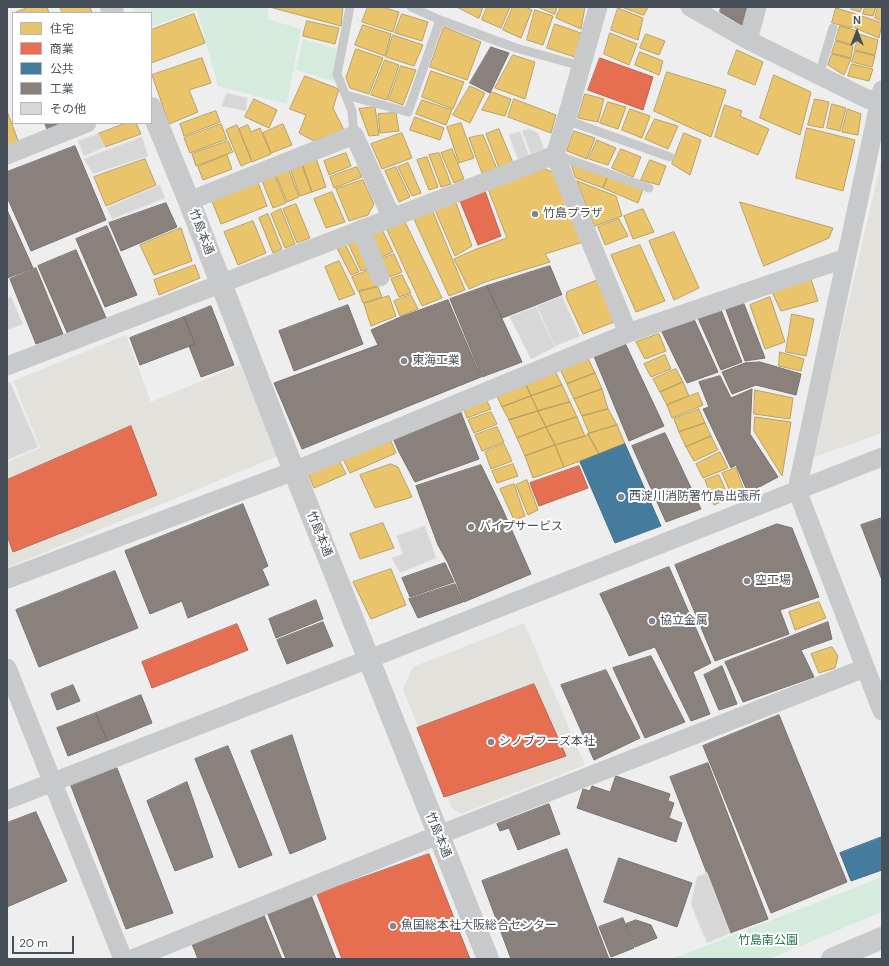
<!DOCTYPE html>
<html>
<head>
<meta charset="utf-8">
<style>
	body { margin:0 }
	#map { position:relative; width:889px; height:966px; overflow:hidden; background:#eee; font-family:"DM Sans","Noto Sans JP",sans-serif }
	canvas { display:block }
	.frame { position:absolute; inset:0; border:8px solid #475058; pointer-events:none }
	.legend { position:absolute; left:12px; top:12px; width:140px; height:112px; box-sizing:border-box; background:#fff; border:1px solid #b5b9bc; margin:0; padding:5px 7px; list-style:none; font-size:12px; color:#475058 }
	.legend li { display:flex; align-items:center; gap:8px; height:20px }
	.legend b { width:20px; border:1px solid #b5b9bc }
	.north { position:absolute; left:837px; top:12px; width:40px; height:40px; -webkit-text-stroke:3px #fff; paint-order:stroke; rotate:0deg; font-size:11px; font-weight:700; line-height:16px; text-align:center; color:#475058 }
	.north::after { content:''; display:block; margin:auto; width:14px; height:18px; background:#475058; clip-path:polygon(50% 0,100% 100%,50% 72%,0 100%) }
	.scale { position:absolute; left:12px; top:936px; width:62px; height:18px; box-sizing:border-box; border:2px solid #475058; border-top:0; padding-left:5px; font-size:12px; line-height:14px; white-space:nowrap; color:#475058; -webkit-text-stroke:3px #fff; paint-order:stroke }
</style>
</head>
<body>
<div id="map">
<canvas width="889" height="966"></canvas>
<div class="frame"></div>
<ul class="legend">
<li><b style="height:11px;background:#e9c46a"></b>住宅</li>
<li><b style="height:11px;background:#e76f51"></b>商業</li>
<li><b style="height:11px;background:#457b9d"></b>公共</li>
<li><b style="height:11px;background:#8a817c"></b>工業</li>
<li><b style="height:11px;background:#d7d7d8"></b>その他</li>
</ul>
<div class="north">N</div>
<div class="scale">20 m</div>
</div>
<script>
const context = document.querySelector('canvas').getContext('2d');
context.lineJoin = 'round';
function paint(path, color) {
  context.fillStyle = color;
  context.fill(path, 'evenodd');
}
function stroke(path, color, width, dash) {
  context.strokeStyle = color;
  context.lineWidth = width;
  context.lineCap = dash ? 'butt' : 'round';
  context.setLineDash(dash || []);
  context.stroke(path);
}
function drawText(font, color, halo, rows, align = 'center') {
  context.font = font + ' "DM Sans","Noto Sans JP",sans-serif';
  context.lineWidth = 4;
  context.setLineDash([]);
  context.textBaseline = 'middle';
  context.strokeStyle = halo;
  context.fillStyle = color;
  for (const [text, x, y, turn = 0] of rows) {
    context.save();
    context.translate(x, y);
    context.rotate((+turn || 0) * Math.PI / 180);
    context.textAlign = isNaN(turn) ? turn : align;
    if (halo) context.strokeText(text, 0, 0);
    context.fillText(text, 0, 0);
    context.restore();
  }
}
const commercial = new Path2D(`
	M882 158V433L812 458Z
	M126 335 151 402 240 365 278 456 7 568V462L40 448 13 381Z
	M524 623 585 765 461 814 451 807 403 689 413 667Z`);
const green = new Path2D(`
	M132 7H269L267 19 301 29 287 104 218 86 197 10 151 27V13H134Z
	M303 39 337 49 333 73 336 82 296 70Z
	M882 877V912L769 959H672Z`);
const homes = new Path2D(`
	M29 7H47L49 13H14Z
	M60 7H90L92 13H63Z
	M273 7H343L341 26 273 8Z
	M368 7H382L399 12 393 32 362 22Z
	M457 7H483L479 18Z
	M487 7H510L501 28 482 20Z
	M513 7H525L532 10 521 38 503 30Z
	M538 7H557L555 14Z
	M561 7H585L581 29 556 18Z
	M622 7H648L644 15Z
	M852 7H862L860 12 851 9Z
	M865 7H876L873 16 863 14Z
	M878 7H882V21L875 18Z
	M618 8 643 18 638 40 611 30Z
	M836 8 856 14 852 28 832 23Z
	M535 10 553 16 543 45 527 40Z
	M194 14 205 43 151 63V30Z
	M402 14 428 22 422 41 395 33Z
	M859 15 882 23 879 38 855 28Z
	M307 21 339 28 335 44 303 36Z
	M555 24 581 33 575 57 547 48Z
	M363 25 391 34 385 56 355 45Z
	M840 26 857 31 853 45 836 40Z
	M444 27 481 42 467 80 430 67Z
	M610 33 637 44 629 65 604 54Z
	M646 34 665 41 659 55 640 48Z
	M859 34 878 40 875 55 855 50Z
	M393 35 423 45 414 66 386 57Z
	M836 41 853 46 851 58 832 53Z
	M356 49 383 58 369 94 350 88 346 78Z
	M737 50 763 62 755 85 728 74Z
	M855 51 875 56 872 67 852 62Z
	M640 52 663 61 659 75 635 65Z
	M832 54 851 59 844 75 828 65Z
	M513 55 535 62 525 99 495 88Z
	M202 58 211 83 189 90 198 112 169 124 152 75Z
	M385 60 399 65 387 100 371 95Z
	M852 64 873 69 869 81 848 76Z
	M401 66 416 70 403 105 389 100Z
	M431 71 464 82 453 109 422 97Z
	M667 72 726 90 711 137 654 111Z
	M774 75 811 92 800 135 760 118Z
	M305 76 339 89 333 108 344 130 314 141 299 133 306 115 290 109Z
	M470 86 485 93 470 123 453 115Z
	M492 92 511 99 505 116 482 110Z
	M585 94 604 99 598 122 578 118Z
	M254 99 277 110 269 128 245 117Z
	M514 99 556 115 551 133 508 117Z
	M815 99 829 102 823 128 808 125Z
	M422 100 452 110 446 125 416 114Z
	M608 102 626 107 618 129 600 123Z
	M832 104 846 108 840 131 827 128Z
	M725 105 742 111 740 116 769 129 758 155 715 137Z
	M375 107 379 135 369 136 359 109Z
	M630 109 650 116 642 138 622 130Z
	M848 109 861 114 858 135 842 132Z
	M7 111 19 143 7 148Z
	M216 111 220 122 184 136 180 124Z
	M396 113 399 131 380 133 378 114Z
	M415 117 444 128 440 140 410 130Z
	M655 119 678 126 668 149 645 139Z
	M126 123H136L141 134 105 147 98 134Z
	M461 123 474 158 459 163 447 127Z
	M221 124 227 139 190 153 184 138Z
	M283 124 292 145 271 153 263 133Z
	M237 125 252 161 241 166 226 130Z
	M248 125 251 132 260 128 271 154 252 162 239 129Z
	M807 128 855 140 843 191 796 178Z
	M499 129 513 163 499 168 486 134Z
	M574 131 595 138 587 159 567 151Z
	M402 133 412 158 382 169 371 144Z
	M684 133 701 140 690 175 672 164Z
	M483 135 497 169 482 173 469 138Z
	M597 140 616 148 608 165 589 159Z
	M228 141 233 152 196 166 192 154Z
	M452 149 464 179 454 183 441 153Z
	M621 149 641 157 633 177 612 168Z
	M346 153 351 166 329 175 324 161Z
	M439 153 451 184 441 187 429 155Z
	M227 155 232 169 203 180 198 167Z
	M315 155 326 187 312 192 301 160Z
	M427 157 438 187 429 190 417 160Z
	M145 159 156 185 106 206 94 177Z
	M650 160 666 166 659 185 641 180Z
	M408 163 421 193 412 196 398 167Z
	M571 163 608 176 603 188 576 178Z
	M287 165 299 197 287 202 274 170Z
	M302 166 312 192 300 196 291 171Z
	M357 167 362 177 334 188 330 177Z
	M396 167 410 197 399 202 385 171Z
	M545 169 558 174 583 242 545 254 550 262 485 282 469 289 454 259 474 250 507 238 488 189Z
	M273 171 286 203 273 208 260 176Z
	M608 176 643 189 638 203 603 188Z
	M256 177 267 206 221 224 210 196Z
	M363 180 374 204 368 215 349 221 336 189Z
	M577 181 616 196 622 216 595 226Z
	M332 192 345 222 326 228 314 199Z
	M740 202 833 228 829 238 764 266Z
	M456 203 472 246 455 256 435 210Z
	M296 204 310 238 297 243 283 209Z
	M281 209 295 244 285 248 271 214Z
	M643 209 654 232 633 239 624 216Z
	M433 212 465 290 449 296 414 219Z
	M268 214 282 249 273 253 259 218Z
	M619 219 628 236 605 245 598 227Z
	M253 221 266 253 238 265 224 232Z
	M405 222 442 298 422 306 387 230Z
	M181 228 192 261 154 275 140 245Z
	M382 229 393 252 381 257 370 234Z
	M674 232 699 288 674 300 649 241Z
	M358 238 371 268 361 271 348 243Z
	M345 244 359 272 351 275 337 248Z
	M640 245 665 301 636 312 611 255Z
	M394 254 402 272 390 277 381 259Z
	M339 261 355 294 339 300 325 267Z
	M195 265 200 278 159 295 154 280Z
	M372 269 378 286 358 291 352 277Z
	M402 275 411 293 399 297 391 279Z
	M811 279 818 301 781 311 772 292Z
	M598 280 614 322 583 334 566 297 567 292Z
	M378 287 382 297 363 303 359 292Z
	M411 295 418 309 400 316 394 301Z
	M389 296 396 316 371 326 364 304Z
	M770 297 785 342 765 349 750 305Z
	M792 314 814 319 806 356 786 352Z
	M659 334 666 351 645 359 636 342Z
	M585 352 595 373 567 384 558 365Z
	M780 352 804 359 801 371 779 366Z
	M665 355 671 369 651 377 644 364Z
	M553 367 562 385 531 396 523 378Z
	M676 369 683 382 660 392 653 379Z
	M595 373 602 389 574 399 567 384Z
	M523 378 531 396 502 407 494 390Z
	M683 382 689 396 667 405 660 392Z
	M562 385 570 402 538 411 531 396Z
	M602 389 608 409 582 416 574 399Z
	M755 390 793 398 790 419 754 414Z
	M698 393 703 405 672 418 667 405Z
	M531 396 538 411 509 420 502 407Z
	M485 397 491 409 467 418 462 405Z
	M570 402 577 417 546 427 538 411Z
	M608 409 617 425 589 433 582 416Z
	M699 409 705 423 679 432 674 419Z
	M538 411 546 427 517 438 509 420Z
	M491 412 497 424 474 433 468 420Z
	M577 417 585 436 555 445 546 427Z
	M755 417 791 422 782 476 754 431Z
	M705 423 711 436 686 447 679 432Z
	M617 425 625 444 599 454 588 434Z
	M497 427 504 442 482 451 475 435Z
	M546 427 555 445 525 456 517 438Z
	M588 434 599 454 564 467 555 445 585 436Z
	M389 436 396 453 350 473 341 455Z
	M711 436 718 450 694 461 686 447Z
	M504 444 512 461 491 469 485 452Z
	M555 445 564 467 533 478 525 456Z
	M720 452 728 468 703 478 696 464Z
	M337 456 346 474 314 488 307 471Z
	M391 464 398 467 412 497 375 508 360 475Z
	M513 464 518 476 497 483 492 471Z
	M736 468 745 493 733 498 722 473Z
	M719 475 729 498 714 505 705 480Z
	M527 480 538 510 528 515 516 485Z
	M514 484 525 516 514 520 500 489Z
	M383 523 394 548 360 559 350 534Z
	M391 569 406 605 371 619 353 582Z
	M819 602 826 618 795 630 789 612Z
	M832 647 838 656 835 668 819 673 811 654Z`);
const shops = new Path2D(`
	M600 58 653 77 643 110 588 90Z
	M485 191 501 236 478 245 460 201Z
	M131 426 157 495 13 552 7 535V480Z
	M579 466 588 488 539 506 530 483Z
	M237 624 248 650 152 688 142 662Z
	M534 684 566 756 444 797 417 728Z
	M429 854 470 959H342L317 894Z`);
const public = new Path2D(`
	M625 444 661 526 615 543 580 462Z
	M882 837V870L851 881 840 853Z`);
const industry = new Path2D(`
	M721 7H751L745 27 720 12Z
	M491 47 509 53 490 93 470 83Z
	M45 123H68L48 131Z
	M75 146 106 220 31 251 7 197V172Z
	M166 203 177 227 121 251 109 223Z
	M7 210 33 268 7 278Z
	M107 226 137 295 105 307 76 239Z
	M76 250 107 320 69 337 38 266Z
	M550 266 562 295 502 318 487 286Z
	M36 268 63 334 36 344 10 279Z
	M487 286 522 362 482 377 450 299Z
	M448 300 481 377 302 449 274 383 378 345 371 330 398 318Z
	M744 304 765 358 745 361 726 310Z
	M348 305 363 344 294 371 279 331Z
	M211 306 234 365 201 377 189 346 195 344 184 317Z
	M721 310 742 362 721 370 698 318Z
	M184 317 195 344 140 365 130 338Z
	M694 319 718 372 687 383 662 332Z
	M624 341 664 426 629 441 593 354Z
	M760 362 801 374 796 395 756 385 732 394 722 372 745 363Z
	M720 376 731 398 752 389 750 434 778 477 748 493 736 465 731 468 703 409 709 407 699 382Z
	M458 405 479 459 415 482 399 452 391 434Z
	M665 433 701 509 666 522 632 446Z
	M481 465 502 508 531 574 464 602 448 563 438 545 416 486Z
	M243 504 268 566 262 569 269 585 188 618 182 601 150 614 125 551Z
	M882 518V580L861 525Z
	M777 524 792 528 819 597 780 610 789 634 715 661 675 565Z
	M445 563 454 582 410 597 402 578Z
	M669 567 711 663 693 672 710 714 691 721 655 647 629 656 600 594Z
	M115 571 138 628 39 667 16 610Z
	M455 584 463 602 418 618 409 599Z
	M316 600 323 619 276 638 269 619Z
	M323 622 333 646 287 664 277 640Z
	M828 622 832 639 801 650 814 677 743 702 725 662Z
	M651 656 685 722 645 738 613 668Z
	M722 666 737 704 719 710 704 675Z
	M606 670 640 738 594 760 561 685Z
	M73 685 80 701 57 710 51 694Z
	M141 695 152 723 107 741 96 713Z
	M96 713 107 741 68 756 57 728Z
	M779 715 847 882 771 913 703 746Z
	M292 735 326 839 290 854 251 751Z
	M228 746 272 855 239 868 195 759Z
	M708 763 768 919 730 933 670 777Z
	M117 768 173 913 126 929 71 786Z
	M616 776 670 794 668 801 674 803 669 818 682 823 676 842 577 808 583 789 590 791 592 786 610 792Z
	M187 782 213 857 175 871 147 801Z
	M549 804 560 834 518 850 509 828 500 831 497 824Z
	M36 812 67 881 7 907V823Z
	M567 849 609 959H511L482 881Z
	M619 858 692 883 677 927 604 902Z
	M311 895 336 959H286L267 912Z
	M263 913 282 959H198L190 939Z
	M623 918 634 948 611 957 599 927Z
	M636 920 651 925 657 938 635 947 626 924Z`);
const building = new Path2D(`
	M227 93 247 98 246 111 222 106Z
	M529 129 538 133 544 149 531 154 522 131Z
	M520 132 529 156 518 159 509 135Z
	M98 134 105 147 84 156 78 141Z
	M142 137 148 156 93 174 84 159Z
	M160 185 165 198 112 219 107 208Z
	M562 296 580 336 555 346 537 306Z
	M11 297 23 324 7 330V299Z
	M536 307 555 347 531 359 510 317Z
	M10 382 38 447 7 460V384Z
	M425 526 436 558 400 573 392 558 403 554 397 536Z
	M707 873 730 933 707 943 691 904 697 877Z`);
const service = new Path2D(`
	M350 7 337 74 352 111 354 135
	M411 7 440 20 516 48 581 66
	M819 75 833 28
	M346 95 408 112 440 20
	M566 120 670 157
	M556 155 649 188`);
const minor = new Path2D(`
	M598 7 566 120 555 155 628 333
	M690 7 748 40 865 98 882 104
	M748 40 757 7
	M882 90 797 490 882 711
	M7 155 87 123
	M189 201 354 135 392 218
	M361 229 380 277
	M7 366 555 155
	M7 579 294 471 628 333 846 258
	M7 668 123 959
	M7 800 369 659 882 457
	M132 959 426 840 865 668`);
const tertiary = new Path2D(`
	M111 7 113 13
	M151 108 189 201 294 471 488 959
	M832 959 882 938`);
const markers = [
	[535,214,4,"#81878c"],
	[404,361,4,"#81878c"],
	[621,497,4,"#81878c"],
	[471,527,4,"#81878c"],
	[747,581,4,"#81878c"],
	[652,621,4,"#81878c"],
	[491,742,4,"#81878c"],
	[393,926,4,"#81878c"]
];
const poiNames = [
	["竹島プラザ",543,214],
	["東海工業",412,361],
	["西淀川消防署竹島出張所",629,497],
	["パイプサービス",479,527],
	["空工場",755,581],
	["協立金属",660,621],
	["シノブフーズ本社",499,742],
	["魚国総本社大阪総合センター",401,926]
];
const streetNames = [
	["竹島本通",201,232,69],
	["竹島本通",319,534,68],
	["竹島本通",438,835,68]
];
const parkNames = [
	["竹島南公園",768,941]
];
paint(commercial, '#e3e1db');
paint(green, '#d4ebde');
paint(homes, '#e9c46a');
stroke(homes, '#b8a165', 1);
paint(shops, '#e76f51');
stroke(shops, '#b76653', 1);
paint(public, '#457b9d');
stroke(public, '#466e88', 1);
paint(industry, '#8a817c');
stroke(industry, '#767271', 1);
paint(building, '#d7d7d8');
stroke(building, '#dfe0e1', 1);
stroke(service, '#c8c9cb', 9);
stroke(minor, '#c8c9cb', 19);
stroke(tertiary, '#c8c9cb', 22);
for (const [x, y, r, color] of markers) {
  const dot = new Path2D();
  dot.arc(x, y, r, 0, 2 * Math.PI);
  context.fillStyle = color;
  context.fill(dot);
  stroke(dot, '#fff', 1.5);
}
drawText('12px', '#475058', '#fff', poiNames, 'left');
drawText('12px', '#475058', '#fff', streetNames);
drawText('12px', '#20714a', '#fff', parkNames);
</script>
</body>
</html>
